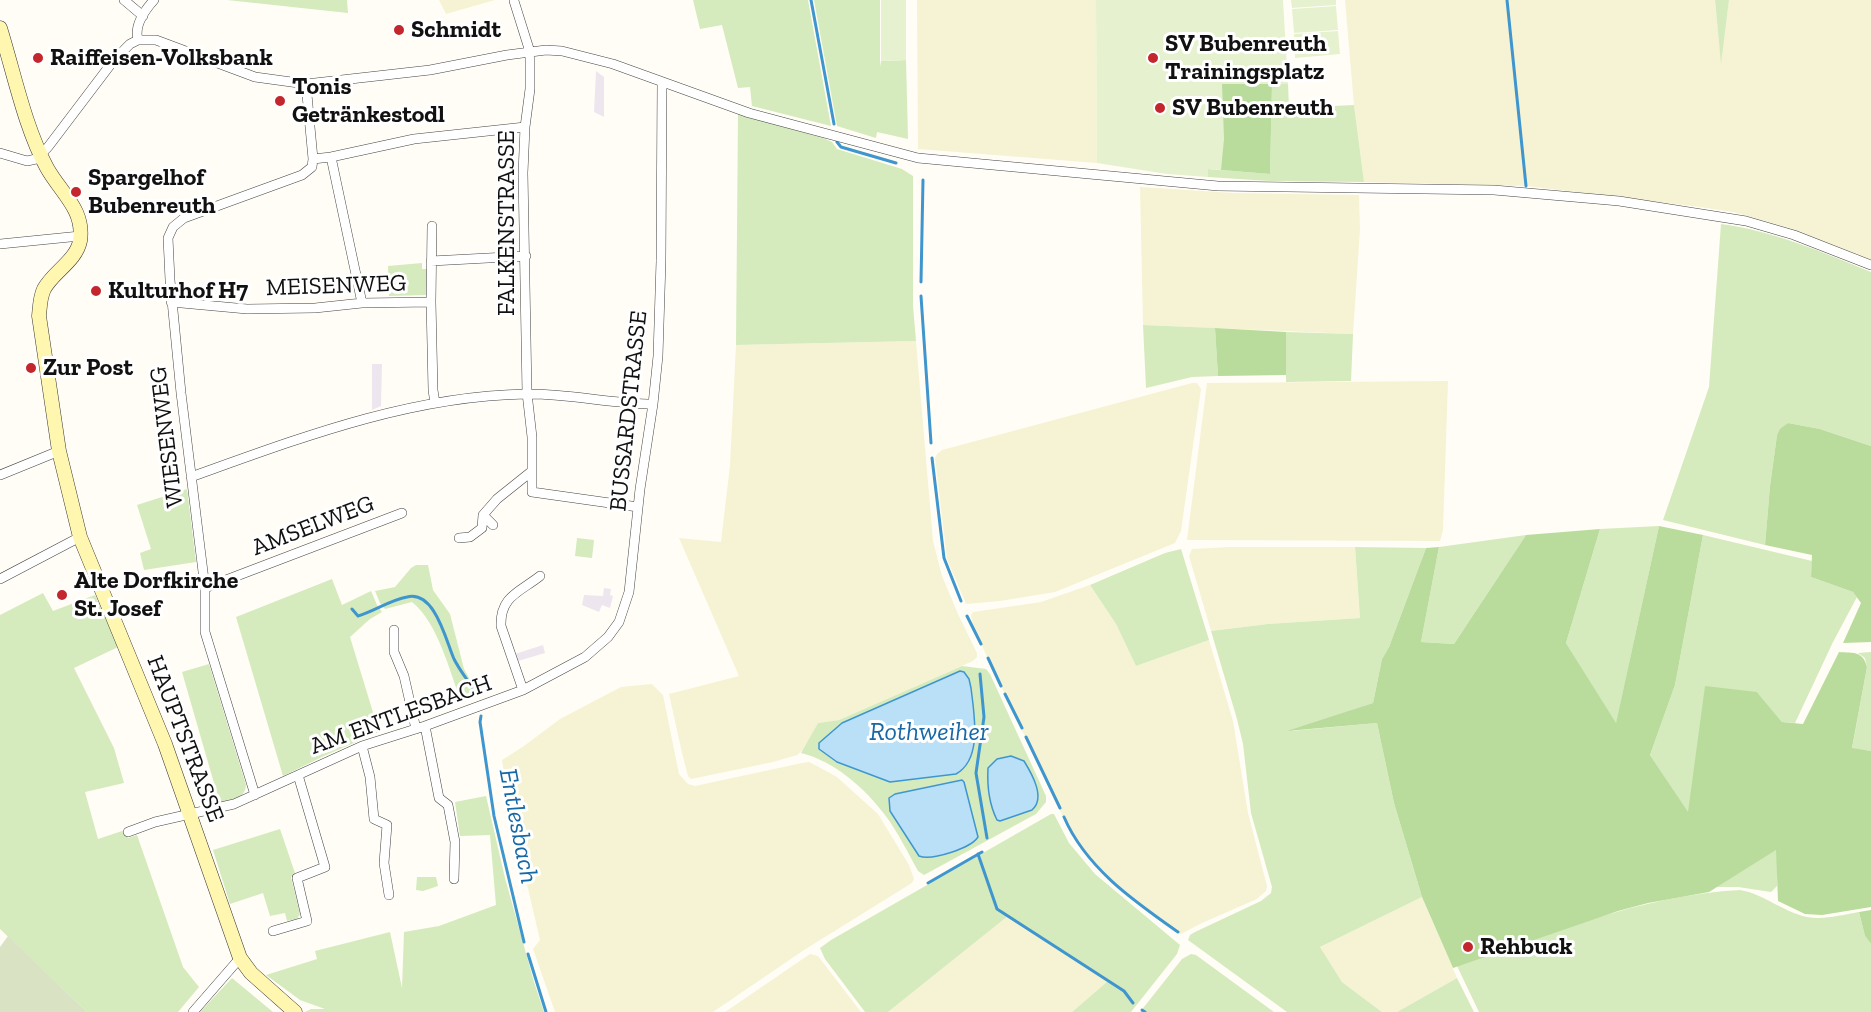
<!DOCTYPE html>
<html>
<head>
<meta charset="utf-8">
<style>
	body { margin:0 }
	canvas { display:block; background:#fffdf5 }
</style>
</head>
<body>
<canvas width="1871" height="1012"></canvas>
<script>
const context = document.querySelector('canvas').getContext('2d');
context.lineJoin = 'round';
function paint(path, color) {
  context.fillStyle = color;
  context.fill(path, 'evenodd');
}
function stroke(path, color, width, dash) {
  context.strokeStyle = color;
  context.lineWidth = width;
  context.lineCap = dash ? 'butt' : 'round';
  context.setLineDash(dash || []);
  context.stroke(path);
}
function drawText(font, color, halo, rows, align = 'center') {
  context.font = font + ' "Zilla Slab",serif';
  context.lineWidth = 6;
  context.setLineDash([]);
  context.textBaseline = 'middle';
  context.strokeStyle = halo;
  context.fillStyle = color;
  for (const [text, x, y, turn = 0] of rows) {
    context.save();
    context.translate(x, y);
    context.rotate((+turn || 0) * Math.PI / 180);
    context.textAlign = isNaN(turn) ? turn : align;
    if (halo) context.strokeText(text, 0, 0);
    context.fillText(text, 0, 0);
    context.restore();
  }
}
const industrial = new Path2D(`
	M596 71 604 77V117L594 112Z
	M372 364H382L381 406 372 410Z
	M604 588 611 589 610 595 613 596 610 608 602 605 599 612 582 605 584 595 603 596Z
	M543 645 545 653 518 661 515 654Z`);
const farmland = new Path2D(`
	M439 0H495L446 14Z
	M917 0H1096L1097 163 918 149Z
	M1345 0H1715L1721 60 1729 0H1871V260L1786 227 1733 212 1700 207 1526 186 1364 182 1354 105Z
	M1140 187 1234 193 1359 195 1360 229 1353 334 1143 325Z
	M916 341 933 541 942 576 958 614 977 653V657L973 661 839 720 818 723 804 749 797 755 773 762 691 779 688 776 682 753 669 694 739 676 679 538 721 542 730 465 736 345Z
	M1448 381 1443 530 1440 541 1187 540 1207 383Z
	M1192 383H1197L1201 389 1181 531 1175 543 1055 592 1000 601 966 604 947 559 935 458 937 454 942 450Z
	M1355 547 1360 618 1268 624 1211 631 1189 556 1192 549 1228 547Z
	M1090 585 1116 624 1136 666 1209 640 1233 721 1248 813 1267 886 1266 891 1257 899 1202 923 1181 934 1178 933 1097 868 1071 834 973 627 971 615 973 612 1041 602Z
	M652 684 663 695 679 774 688 784 695 786 802 763 809 762 815 765 837 777 878 814 909 865 914 879 912 883 804 950 713 1012H555L533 949 540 940 511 816 502 760 524 746 560 719 621 687Z
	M1422 897 1457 978 1397 1012H1382L1342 982 1320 947Z
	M1008 916 1108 981 1072 1012H888Z
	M810 954 818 956 861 1012H725Z`);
const green = new Path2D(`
	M227 0H347L348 13Z
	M693 0H808L831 126 752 106 750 87 738 88 722 25 700 29Z
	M814 0H880V67L881 61 906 60 908 139 877 132 876 138 837 126Z
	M1715 0H1729L1721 64Z
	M1272 84H1288L1289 108 1354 105 1364 182 1270 181 1208 177V169L1270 174Z
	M738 114 823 138 832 142 837 149 902 169 913 176V306L916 341 736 345Z
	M1721 224C1774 231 1822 252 1871 272V446L1820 429 1788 423 1777 435 1770 486 1765 545 1663 520 1709 387Z
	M422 263V269H427L426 295 389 296 388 266Z
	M1143 325 1215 328 1218 376 1192 377 1146 388Z
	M1286 332 1353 334 1351 381 1286 382Z
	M187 489 196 562 144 570 140 553 151 549 137 505Z
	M1659 526 1616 724 1566 643 1600 529Z
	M1526 535 1454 644 1421 642 1439 547Z
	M1703 535 1812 561 1811 577 1853 592 1857 597 1833 642 1795 723 1782 722 1757 692 1688 813 1650 755 1675 685Z
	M577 538 594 540 592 558 575 556Z
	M1355 547 1426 548 1389 647 1382 659 1373 703 1291 731 1377 723 1394 803 1422 897 1320 947 1342 982 1382 1012H1287L1188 940 1190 935 1195 932 1261 901 1271 893 1272 887 1251 813 1243 744 1237 719 1211 631 1268 624 1360 618Z
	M1181 549 1209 640 1136 666 1116 624 1090 585 1165 553Z
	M416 565H428L433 590 450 614 464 669 471 681 482 694 461 701C449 670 438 623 412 602L385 609 380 603 375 591 395 587 411 568Z
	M332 579 342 605 371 591 377 605 382 612 370 619 350 637 379 732 324 756 283 776 236 617Z
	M43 593 53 611 95 595 118 647 74 668 114 748 124 783 85 792 98 839 125 830 128 838 137 835 183 967 199 987 178 1012H87L0 929V615Z
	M1871 652V751L1852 749 1867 667 1865 658 1858 653Z
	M209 664 246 785C245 799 232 800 220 804L182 672Z
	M962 666 986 669 990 674 1046 796V802L1036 814 924 875 918 871C908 853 898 832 885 815 865 788 834 761 801 753L818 723 839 720ZM960 671 971 688 974 724 971 756 964 769 956 774 890 782 842 723ZM960 780 964 782 978 838 976 841 920 856 890 811 895 794Z
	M486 796 505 878 534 982 544 1012H305L311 1009H325L300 1000 266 975 317 959 315 951 390 932 402 988 404 932 439 926 496 905 490 835 460 836 455 802Z
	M1051 814H1054L1069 843 1095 874 1180 945 1177 954 1131 1012H1072L1108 981 1008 916 888 1012H865L825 959 820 948 831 940Z
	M280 829 295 873 291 877 300 914 297 919 287 921 285 913 270 916 263 893 230 904 213 850Z
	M1777 849V886L1771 892 1738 887H1716Z
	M417 877H436L438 886 423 891 416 890Z
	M1740 890C1764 894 1783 912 1807 917 1824 920 1841 915 1859 912L1865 936 1871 944V1012H1479L1457 966C1549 934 1642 895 1740 890Z
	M1191 954 1196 955 1274 1012H1140L1182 959Z
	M232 978 273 1012H200Z
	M1457 978 1474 1012H1397Z`);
const forest = new Path2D(`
	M1221 84H1272L1270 174 1221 170Z
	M1215 328 1286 332V375L1218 376Z
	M1788 423 1820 429 1871 446V642L1843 643 1861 603 1853 592 1811 577 1812 555 1765 545 1770 486 1777 435 1780 429Z
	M1659 526 1703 535 1675 685 1650 755 1688 812 1705 686 1757 692 1782 722 1803 724 1839 652C1854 653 1863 651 1867 667L1852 748 1871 751V907L1822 915 1805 914 1778 901 1776 850 1709 892 1648 903 1618 911 1453 968 1422 897 1394 803 1377 723 1287 731 1373 703 1382 659 1389 647 1426 548 1439 547 1421 642 1454 644 1526 535 1600 529 1566 643 1616 723Z
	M1871 910V944L1865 936 1859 912Z`);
const cemetery = new Path2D(`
	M8 936 87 1012H0V947Z`);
const pitch = new Path2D(`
	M881 0H906V60L881 61Z
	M1096 0H1283L1288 84H1222L1224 139 1221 170 1208 169V177L1167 174 1097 163Z
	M1291 0H1336V5L1292 8Z
	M1336 6 1338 30 1294 33 1292 9Z
	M1338 31 1340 54 1295 58 1294 34Z`);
const water = new Path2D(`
	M960 671 964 672 969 679 971 688C974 714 983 759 956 774L890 782 837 762 819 749V743L842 723Z
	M1011 756 1024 761C1032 774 1046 798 1032 810L1000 821 997 820C989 804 987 786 988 768L997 759Z
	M962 780 964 782 978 837C971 848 932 861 919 856L890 811 889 798 895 794Z`);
const stream = new Path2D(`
	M811 0 834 124
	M1507 0 1526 186
	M837 142 841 147 896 163
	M921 282 923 180
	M921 296 931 443
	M932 458 944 558 961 601
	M352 609 358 616C375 611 390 600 407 597 435 590 446 641 454 659 459 669 466 678 472 687
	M967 616 981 644
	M988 658 1001 686
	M980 674 984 717 976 773 987 838
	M1005 694 1022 728
	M481 716 480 722 494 816 524 942
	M1026 737 1060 808
	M1064 817C1086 868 1134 901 1178 932
	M978 854 997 909 1124 991 1133 1003
	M928 883 982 852
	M528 954 546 1012
	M1142 1010 1145 1012`);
const street = new Path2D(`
	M124 0 143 16
	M514 1 530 52V89L525 127 523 173 527 393 532 437V492L638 507
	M138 40C134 26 145 10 154 0
	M0 153 27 161 36 159 48 147 114 60 130 44 138 40H156L255 77 306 84 430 70 507 55 546 50 562 51 613 64 749 113 918 158 1218 186 1494 190 1619 201 1746 221 1794 235 1871 265
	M331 157 362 303
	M313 159 331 157 414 139 525 127
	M432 226 431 302 433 390 435 403
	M0 244 80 236
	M431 261 526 256
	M171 302 247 309 315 308 362 303 431 302
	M0 475 59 451
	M191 477C300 438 409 396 526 394 567 393 611 404 653 404
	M483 515 493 525
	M459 538 470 537 482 528 483 515 497 499 532 471
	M0 579 80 537
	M205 588 402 513
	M394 630V652L404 676 416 729
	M523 690 501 626C500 596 520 592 540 576
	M425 726 439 798 448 805 455 842 454 879
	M362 746 370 777 374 819 387 825 384 863 389 895
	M255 795 205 632V588L181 393 170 280 168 238 173 227 184 218 302 175 312 167 313 159 306 84
	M128 832 155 822 234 804 362 746 425 726 523 690 585 657 608 637 619 622 629 592 640 489 653 404 658 356 661 261 662 82
	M273 931 307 921 297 878 325 867 298 775
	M193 1012 240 958`);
const secondary = new Path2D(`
	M0 28C14 73 25 128 47 168 61 193 85 210 80 241 76 261 53 272 44 289 40 297 40 306 39 316L59 451 80 537 165 744 240 958 251 973 295 1012`);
const markers = [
	[399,30,6,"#c4262e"],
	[38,58,6,"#c4262e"],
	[1153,58,6,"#c4262e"],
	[280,101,6,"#c4262e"],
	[1160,108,6,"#c4262e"],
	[76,192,6,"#c4262e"],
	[96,291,6,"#c4262e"],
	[31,368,6,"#c4262e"],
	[62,595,6,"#c4262e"],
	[1468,947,6,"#c4262e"]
];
const poiNames = [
	["Schmidt",411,30],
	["SV Bubenreuth",1165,44],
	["Trainingsplatz",1165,72],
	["Raiffeisen-Volksbank",50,58],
	["Tonis",292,87],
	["Getränkestodl",292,115],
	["SV Bubenreuth",1172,108],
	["Spargelhof",88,178],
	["Bubenreuth",88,206],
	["Kulturhof H7",108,291],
	["Zur Post",43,368],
	["Alte Dorfkirche",74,581],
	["St. Josef",74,609],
	["Rehbuck",1480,947]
];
const streetNames = [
	["FALKENSTRASSE",507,223,-90],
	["MEISENWEG",336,286,-2],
	["BUSSARDSTRASSE",629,411,-84],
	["WIESENWEG",167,437,-97],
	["AMSELWEG",313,526,-21],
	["AM ENTLESBACH",401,715,-20],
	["HAUPTSTRASSE",185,739,69]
];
const waterNames = [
	["Rothweiher",929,733],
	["Entlesbach",518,826,79]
];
paint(industrial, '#eee6ef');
paint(farmland, '#f6f3d4');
paint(green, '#d5ebbd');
paint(forest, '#b9dc9c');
paint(cemetery, '#d9e3c4');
paint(pitch, '#e6f2cf');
paint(water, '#b9e0f7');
stroke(water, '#3f96cf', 1.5);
stroke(stream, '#3f96cf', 3);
stroke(street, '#444', 10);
stroke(secondary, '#333', 15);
stroke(street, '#fff', 9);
stroke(secondary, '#fff6b0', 14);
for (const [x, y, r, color] of markers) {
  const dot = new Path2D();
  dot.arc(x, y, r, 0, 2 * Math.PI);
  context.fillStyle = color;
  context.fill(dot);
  stroke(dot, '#fff', 2);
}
drawText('bold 24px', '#111', '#fff', poiNames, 'left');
drawText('24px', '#111', '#fff', streetNames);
drawText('italic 26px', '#1768a6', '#fff', waterNames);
</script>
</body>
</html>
